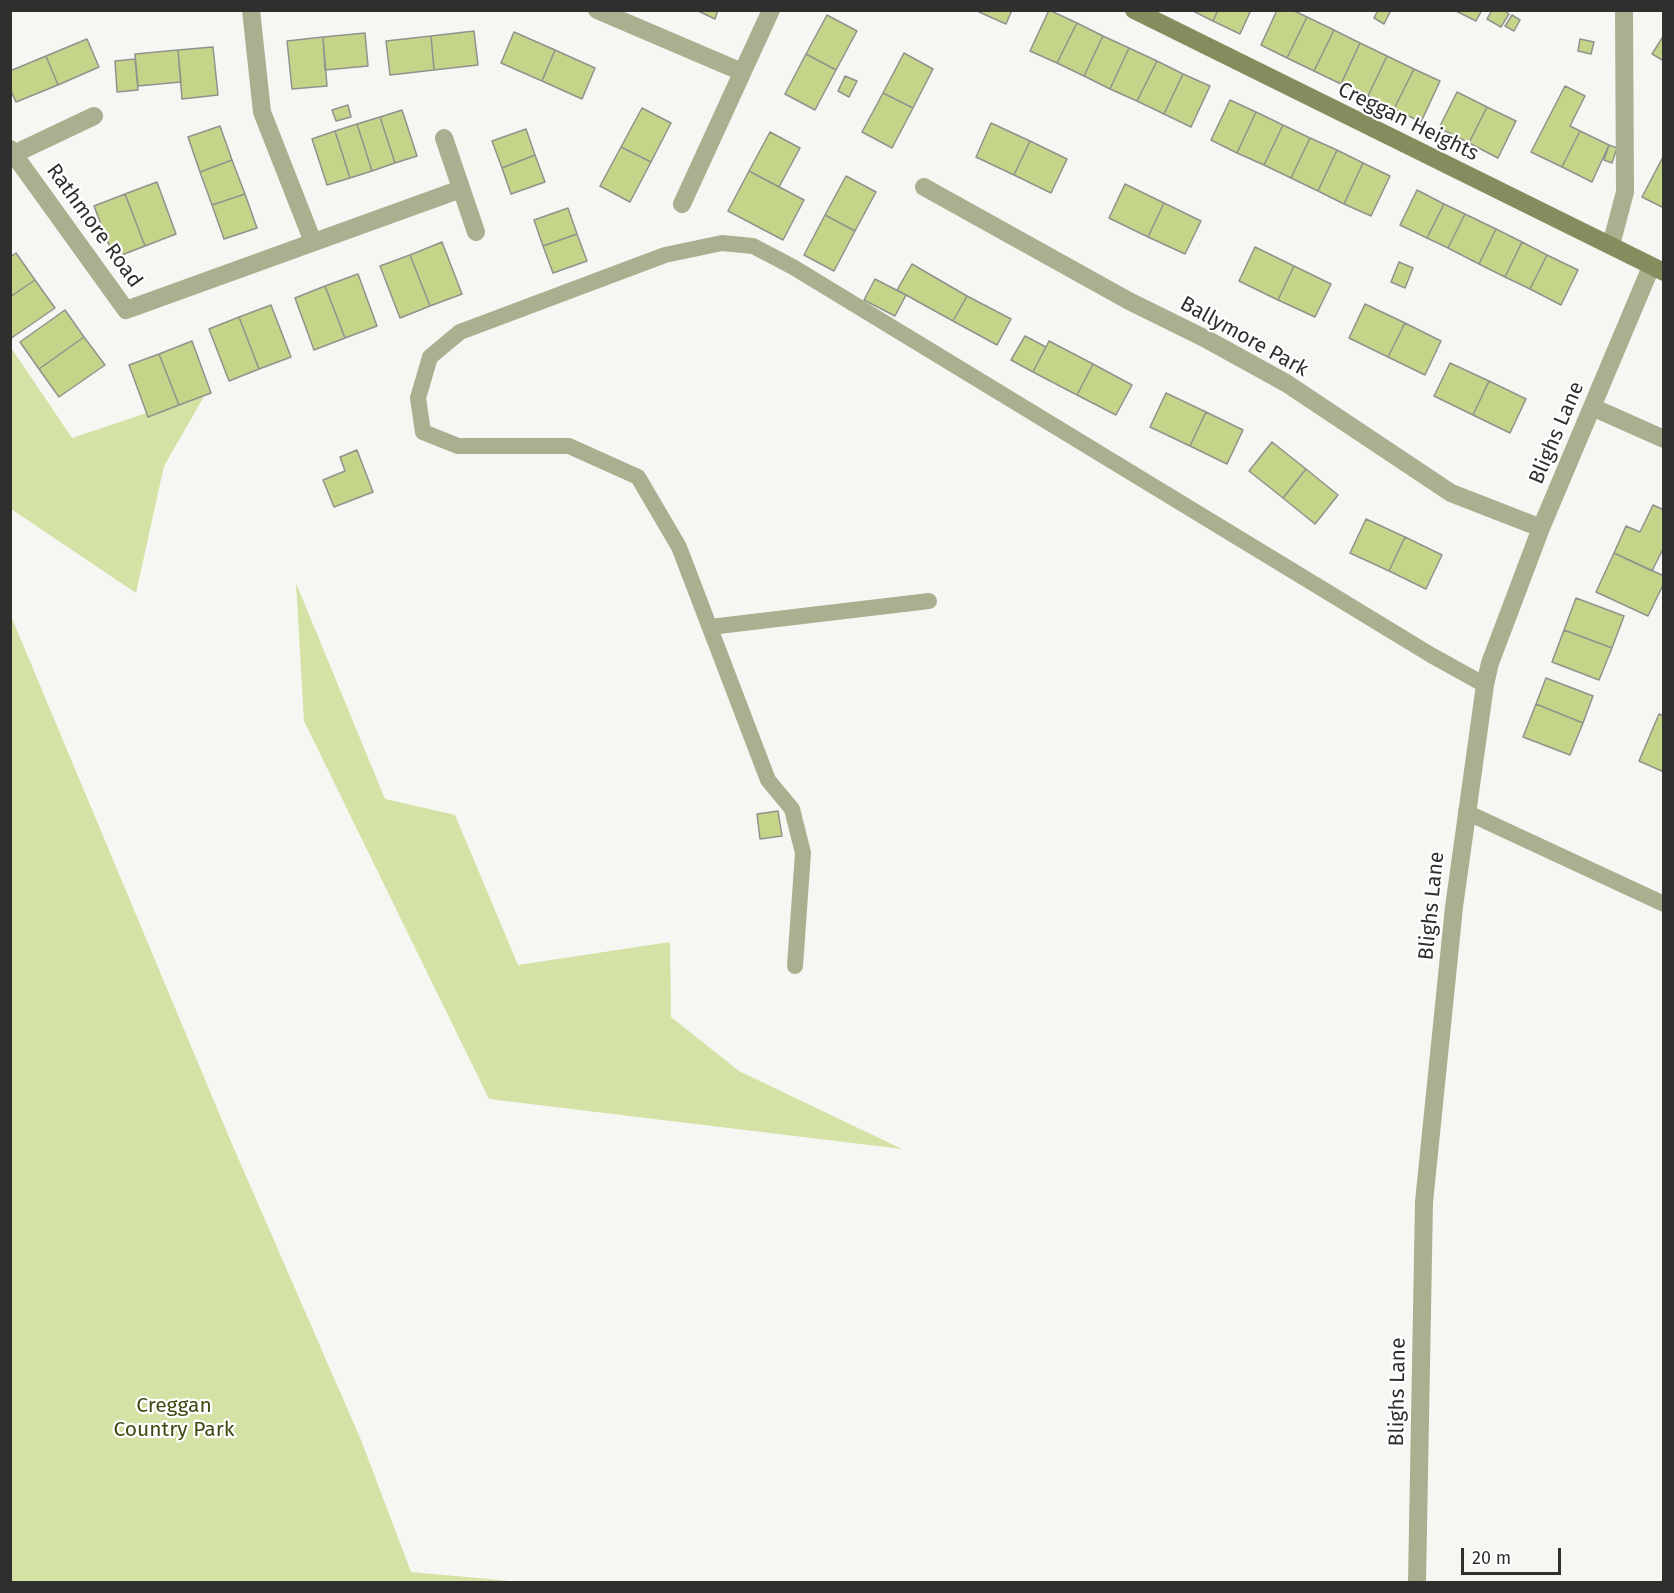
<!DOCTYPE html>
<html>
<head>
<meta charset="utf-8">
<style>
	body { margin:0 }
	#map { position:relative; width:1674px; height:1593px; overflow:hidden; background:#f6f7f3; font-family:"Fira Sans",sans-serif }
	canvas { display:block }
	.frame { position:absolute; inset:0; border:12px solid #2f302e; pointer-events:none }
	.scale { position:absolute; left:1461px; top:1548px; width:100px; height:27px; box-sizing:border-box; border:3px solid #2f302e; border-top:0; padding-left:8px; font-size:18px; line-height:21px; white-space:nowrap; color:#2f302e; -webkit-text-stroke:4px #fff; paint-order:stroke }
</style>
</head>
<body>
<div id="map">
<canvas width="1674" height="1593"></canvas>
<div class="frame"></div>
<div class="scale">20 m</div>
</div>
<script>
const context = document.querySelector('canvas').getContext('2d');
context.lineJoin = 'round';
function paint(path, color) {
  context.fillStyle = color;
  context.fill(path, 'evenodd');
}
function stroke(path, color, width, dash) {
  context.strokeStyle = color;
  context.lineWidth = width;
  context.lineCap = dash ? 'butt' : 'round';
  context.setLineDash(dash || []);
  context.stroke(path);
}
function drawText(font, color, halo, rows, align = 'center') {
  context.font = font + ' "Fira Sans",sans-serif';
  context.lineWidth = 4.5;
  context.setLineDash([]);
  context.textBaseline = 'middle';
  context.strokeStyle = halo;
  context.fillStyle = color;
  for (const [text, x, y, turn = 0] of rows) {
    context.save();
    context.translate(x, y);
    context.rotate((+turn || 0) * Math.PI / 180);
    context.textAlign = isNaN(turn) ? turn : align;
    if (halo) context.strokeText(text, 0, 0);
    context.fillText(text, 0, 0);
    context.restore();
  }
}
const green = new Path2D(`
	M10 346 72 438 206 393 164 466 136 593 11 509Z
	M296 583 385 799 455 815 518 965 670 942 671 1017 739 1071 902 1149 489 1099 304 721Z
	M11 616 232 1144 361 1440 411 1572 522 1582H11Z`);
const building = new Path2D(`
	M696 10H718L715 19Z
	M980 10H1012L1006 24 979 12Z
	M1049 10 1077 23 1057 63 1030 51Z
	M1191 10H1218L1213 21Z
	M1218 10H1251L1240 34 1213 21Z
	M1277 10H1292L1307 17 1287 58 1261 45Z
	M1378 10H1391L1384 24 1374 18Z
	M1454 10H1482L1476 21Z
	M1492 10H1504L1509 14 1501 27 1487 19Z
	M827 15 857 31 836 70 806 54Z
	M1512 15 1520 20 1514 31 1505 26Z
	M1307 17 1334 30 1314 71 1287 58Z
	M1077 23 1103 36 1084 76 1057 63Z
	M1334 30 1360 43 1341 84 1314 71Z
	M474 31 478 65 434 70 431 36Z
	M514 32 555 50 542 81 501 63Z
	M365 33 368 66 325 70 323 37Z
	M1664 35V61L1652 54Z
	M431 36 434 70 390 75 386 41Z
	M1103 36 1129 48 1110 89 1084 76Z
	M323 37 327 86 292 89 287 41Z
	M87 39 99 67 58 85 46 56Z
	M1580 39 1594 42 1591 54 1578 51Z
	M1360 43 1387 56 1368 96 1341 84Z
	M213 47 218 95 182 99 178 50Z
	M1129 48 1157 61 1137 101 1110 89Z
	M178 50 181 82 138 86 135 54Z
	M555 50 595 68 582 99 542 81Z
	M904 53 933 69 913 108 883 93Z
	M806 54 836 70 815 110 785 94Z
	M46 56 58 85 16 102 10 89V71Z
	M1387 56 1414 69 1394 109 1368 96Z
	M135 59 138 90 117 92 115 61Z
	M1157 61 1183 74 1164 114 1137 101Z
	M1414 69 1440 81 1421 122 1394 109Z
	M1183 74 1210 86 1191 127 1164 114Z
	M845 76 857 81 849 97 838 91Z
	M1565 86 1585 96 1570 126 1580 131 1562 167 1531 152Z
	M1457 92 1487 107 1469 143 1439 128Z
	M883 93 913 108 892 148 862 132Z
	M1230 100 1256 112 1237 153 1211 140Z
	M348 105 351 117 336 121 332 110Z
	M1487 107 1516 121 1498 158 1469 143Z
	M642 108 671 123 651 162 621 147Z
	M402 110 417 156 395 163 380 117Z
	M1256 112 1283 125 1264 165 1237 153Z
	M380 117 395 163 372 171 357 124Z
	M991 123 1030 141 1014 175 976 157Z
	M357 124 372 171 350 178 335 131Z
	M1283 125 1310 138 1291 178 1264 165Z
	M220 126 232 160 200 172 188 137Z
	M526 129 535 155 502 168 492 141Z
	M335 131 350 178 327 185 312 139Z
	M1580 131 1609 145 1592 182 1562 167Z
	M770 132 800 148 779 187 749 171Z
	M1310 138 1337 150 1318 191 1291 178Z
	M1030 141 1067 159 1051 193 1014 175Z
	M1609 145 1617 148 1612 163 1604 160Z
	M621 147 651 162 630 202 600 186Z
	M1337 150 1363 163 1344 204 1318 191Z
	M535 155 545 182 511 194 502 168Z
	M1664 155V208L1642 197Z
	M232 160 245 194 212 205 200 172Z
	M1363 163 1390 176 1371 216 1344 204Z
	M749 171 804 200 783 240 728 211Z
	M846 176 876 192 855 231 825 215Z
	M157 182 176 234 145 246 125 194Z
	M1125 184 1164 203 1148 237 1109 218Z
	M1417 190 1444 204 1427 238 1400 225Z
	M125 194 145 246 114 258 94 206Z
	M245 194 257 228 224 239 212 205Z
	M1164 203 1201 221 1185 254 1148 237Z
	M1444 204 1465 214 1448 248 1427 238Z
	M568 208 577 234 543 246 534 220Z
	M1465 214 1496 229 1479 264 1448 248Z
	M825 215 855 231 834 271 804 255Z
	M1496 229 1522 242 1505 277 1479 264Z
	M577 234 587 261 553 273 543 246Z
	M442 242 462 294 430 306 410 255Z
	M1522 242 1547 255 1530 289 1505 277Z
	M1255 247 1294 266 1278 300 1239 281Z
	M16 253 35 280 10 297V257Z
	M410 255 430 306 400 318 380 266Z
	M1547 255 1578 270 1561 305 1530 289Z
	M1399 262 1413 268 1405 288 1391 282Z
	M912 264 967 296 953 321 897 290Z
	M1294 266 1331 284 1315 317 1278 300Z
	M358 274 377 326 345 338 325 286Z
	M875 279 906 295 895 316 864 300Z
	M35 280 55 308 10 339V297Z
	M325 286 345 338 314 350 295 298Z
	M967 296 1011 319 997 345 953 321Z
	M1365 304 1405 323 1388 357 1349 338Z
	M271 305 291 357 259 369 239 317Z
	M65 310 84 337 39 369 20 342Z
	M239 317 259 369 229 381 209 329Z
	M1405 323 1441 341 1425 375 1388 357Z
	M1025 336 1046 347 1033 372 1011 360Z
	M84 337 105 365 59 397 39 369Z
	M192 341 211 393 179 405 159 354Z
	M1049 341 1093 364 1077 395 1033 372Z
	M159 354 179 405 148 417 129 365Z
	M1450 363 1489 381 1473 415 1434 396Z
	M1093 364 1132 385 1116 415 1077 395Z
	M1489 381 1526 399 1510 433 1473 415Z
	M1166 393 1206 412 1190 446 1150 427Z
	M1206 412 1243 430 1227 464 1190 446Z
	M1272 442 1306 469 1283 498 1249 471Z
	M357 450 373 492 334 507 323 480 345 471 340 457Z
	M1306 469 1338 495 1315 524 1283 498Z
	M1653 505 1664 510V547L1652 571 1614 553 1626 526 1640 532Z
	M1366 519 1405 537 1389 571 1350 553Z
	M1405 537 1442 555 1426 589 1389 571Z
	M1614 553 1664 576V583L1648 616 1596 592Z
	M1576 598 1624 616 1612 648 1564 630Z
	M1564 630 1612 648 1599 680 1552 662Z
	M1546 678 1593 696 1583 723 1536 704Z
	M1536 704 1583 723 1570 755 1523 737Z
	M1659 714 1664 716V772L1639 761Z
	M778 811 782 836 760 839 757 814Z`);
const lane = new Path2D(`
	M710 627 929 601
	M1466 812 1664 904
	M795 966 803 853 792 809 768 780 679 547 638 477 569 446H458L423 432 418 398 430 357 460 332 665 255 722 243 753 246 793 267 1431 655 1485 685`);
const street = new Path2D(`
	M251 10 262 112 313 242
	M597 10 742 72
	M444 138 476 232
	M10 149 126 310 461 189
	M14 154 94 116
	M924 187 1129 301 1208 340 1286 383 1451 493 1541 528
	M682 204 771 10
	M1611 245 1625 192 1624 10
	M1592 407 1664 439
	M1417 1582 1424 1202 1454 907 1485 685 1490 663 1541 528 1651 267`);
const secondary = new Path2D(`
	M1134 10 1664 272`);
const streetNames = [
	["Creggan Heights",1408,122,26],
	["Rathmore Road",94,226,54],
	["Ballymore Park",1244,337,29],
	["Blighs Lane",1557,433,-67],
	["Blighs Lane",1432,906,-84],
	["Blighs Lane",1398,1392,-89]
];
const parkNames = [
	["Creggan",174,1406],
	["Country Park",174,1430]
];
paint(green, '#d4e2a6');
paint(building, '#c4d488');
stroke(building, '#90928d', 1.5);
stroke(lane, '#a8b090', 16);
stroke(street, '#a8b090', 18);
stroke(secondary, '#838d5d', 18);
drawText('21px', '#2f302e', '#fff', streetNames);
drawText('21px', '#414a12', '#fff', parkNames);
</script>
</body>
</html>
